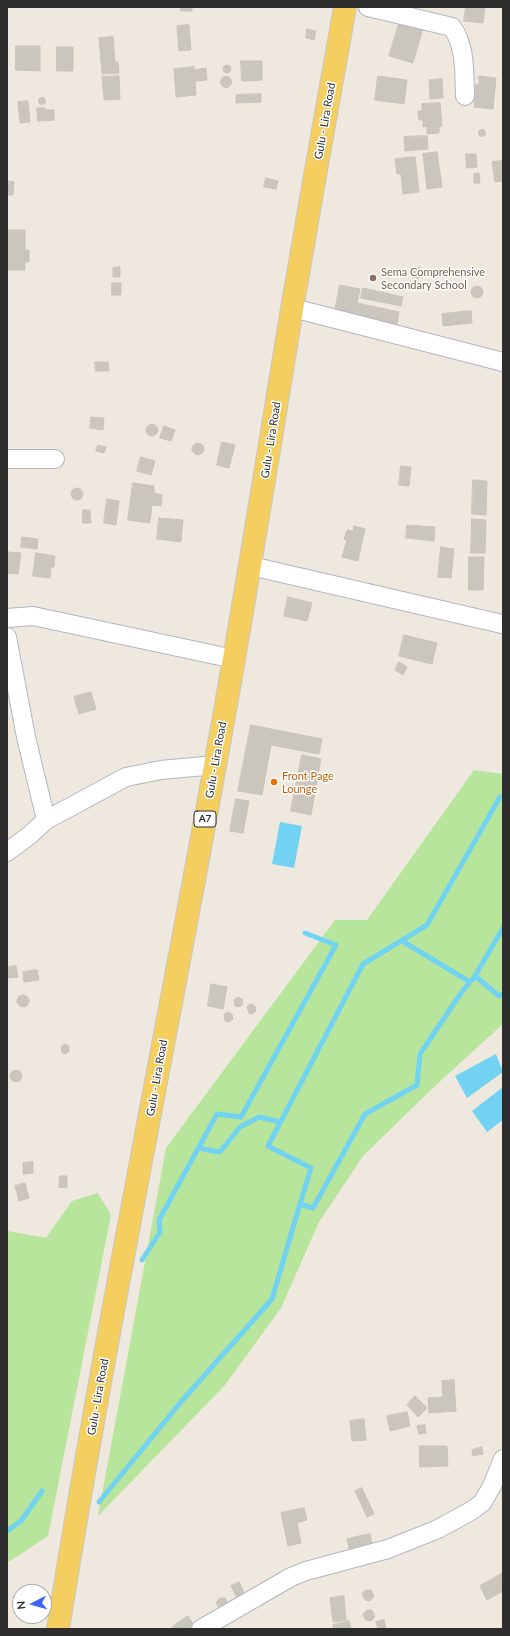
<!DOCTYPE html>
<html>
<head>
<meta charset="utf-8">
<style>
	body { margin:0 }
	#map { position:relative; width:510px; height:1636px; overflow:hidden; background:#eee8df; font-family:Lato,sans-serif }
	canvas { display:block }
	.frame { position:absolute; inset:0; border:8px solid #2d2d2d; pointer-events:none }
	.north { position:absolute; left:12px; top:1584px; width:40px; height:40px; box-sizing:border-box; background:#fff; border:1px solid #ababab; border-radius:50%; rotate:264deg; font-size:11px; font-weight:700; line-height:16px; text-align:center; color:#2d2d2d }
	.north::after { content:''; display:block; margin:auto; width:14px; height:18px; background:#3d65fd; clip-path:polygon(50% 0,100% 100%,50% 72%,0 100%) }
</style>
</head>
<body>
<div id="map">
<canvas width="510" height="1636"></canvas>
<div class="frame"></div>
<div class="north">N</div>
</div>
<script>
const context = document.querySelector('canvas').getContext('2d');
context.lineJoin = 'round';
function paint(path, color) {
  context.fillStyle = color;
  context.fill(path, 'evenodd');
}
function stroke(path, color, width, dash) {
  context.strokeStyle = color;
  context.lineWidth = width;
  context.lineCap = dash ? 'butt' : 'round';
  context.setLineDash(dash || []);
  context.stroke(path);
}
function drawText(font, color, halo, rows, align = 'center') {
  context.font = font + ' Lato,sans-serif';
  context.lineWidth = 3;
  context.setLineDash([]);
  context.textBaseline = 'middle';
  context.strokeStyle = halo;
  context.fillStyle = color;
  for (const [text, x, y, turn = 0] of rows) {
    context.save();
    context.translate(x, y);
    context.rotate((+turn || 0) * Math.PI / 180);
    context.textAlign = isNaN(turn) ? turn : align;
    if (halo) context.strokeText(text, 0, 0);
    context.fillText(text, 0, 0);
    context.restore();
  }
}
const green = new Path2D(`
	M474 770 503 774V1024L436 1085 363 1156 319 1222 281 1308 225 1385 98 1516 166 1148 335 920H367Z
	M98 1193 111 1215 48 1536 7 1563V1231L46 1238 72 1201Z`);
const water = new Path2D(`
	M280 822 302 826 294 868 272 864Z
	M496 1054 503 1072 467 1098 455 1076Z
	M503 1087V1120L487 1132 472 1111Z`);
const stream = new Path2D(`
	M402 941 470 982
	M475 976 503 928
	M198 1148 220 1152 240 1127 259 1117 280 1122
	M300 1204 311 1168 268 1146 363 964 427 925 500 797
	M142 1260 160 1232 159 1220 217 1114 241 1117 336 945 305 933
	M99 1502 180 1403 272 1299 300 1204 313 1208 365 1114 417 1085 420 1054 461 993 475 976 499 996 503 994
	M7 1531 21 1521 42 1491`);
const building = new Path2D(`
	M181 7H192V11H181Z
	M466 7H485L483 23 464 21Z
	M400 21 423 28 413 63 389 56Z
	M189 25 191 50 179 51 177 26Z
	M307 29 316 31 314 40 306 38Z
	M113 37 115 62H118L119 73 102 74 99 38Z
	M16 46H40V71L16 70Z
	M57 47H73V71H57Z
	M241 61H262V80L242 81Z
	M223 69a4 4 0 1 1 8 0a4 4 0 1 1-8 0Z
	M194 67V70L206 68 207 80 195 81 196 95 176 97 174 69Z
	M119 76 120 99 104 100 102 77Z
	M378 76 407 80 404 104 375 100Z
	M479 76 496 78 493 109 474 107 476 84H479Z
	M220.5 82a5.5 5.5 0 1 1 11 0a5.5 5.5 0 1 1-11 0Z
	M442 79 443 98 430 99 429 80Z
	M261 94V102L236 103V95Z
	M38.5 101a3.5 3.5 0 1 1 7 0a3.5 3.5 0 1 1-7 0Z
	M28 101 30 122 20 123 18 102Z
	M440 103 442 126H439V133L427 134V126L423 127V120H419L418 111H422V104Z
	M37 108H45L46 110H54V120L38 121Z
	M478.5 133a3.5 3.5 0 1 1 7 0a3.5 3.5 0 1 1-7 0Z
	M427 136 428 149 405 151 404 137Z
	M437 152 442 187 427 189 423 154Z
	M466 154H476L477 167 467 168Z
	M415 157 419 192 403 194 401 174H397L395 159Z
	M503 161V181L495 182 492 162Z
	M479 173 480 183H474V174Z
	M266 178 278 181 276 189 264 187Z
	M7 181 14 182 13 195H7Z
	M7 230H25V250H29V262H25V270H7Z
	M120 267V277H113V268Z
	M420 267 424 275 415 280 411 272Z
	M112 283H121V295H112Z
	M340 285 360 289 357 303 399 312 397 324 335 311Z
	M471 292a6 6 0 1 1 12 0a6 6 0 1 1-12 0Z
	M363 288 403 297 401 306 361 298Z
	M471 311 472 323 443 326 442 314Z
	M95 362H108L109 371H96Z
	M91 417 104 418 103 430 90 428Z
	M146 430a6 6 0 1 1 12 0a6 6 0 1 1-12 0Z
	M164 426 175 430 171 441 160 438Z
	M222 442 235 445 229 468 217 465Z
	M192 449a6 6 0 1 1 12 0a6 6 0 1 1-12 0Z
	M98 445 106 447 104 453 96 451Z
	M141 457 155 461 151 475 137 471Z
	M401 466 411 467 409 486 399 485Z
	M473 480 487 481 486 515 472 514Z
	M133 483 154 486V493L162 495 161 506 152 505 150 523 128 520Z
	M71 494a6 6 0 1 1 12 0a6 6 0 1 1-12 0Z
	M107 499 119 501 116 525 104 523Z
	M83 510H90L91 523H83Z
	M159 518 183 520 181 542 157 539Z
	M472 519 486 520 485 553H471Z
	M407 525 435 527 434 541 406 538Z
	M354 526 365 529 358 561 342 557 347 540 344 539 347 530 353 531Z
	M22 537 38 539 37 549 21 547Z
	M441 547 454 549 451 578 438 577Z
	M8 552 21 553 18 574 7 573Z
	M36 553 55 556 54 567H51L50 578 33 576Z
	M469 557H484L483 590H469Z
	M288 597 312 603 307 621 284 616Z
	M404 635 437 643 432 664 399 656Z
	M399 662 407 667 403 675 395 670Z
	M91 692 96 709 79 714 74 697Z
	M251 725 322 739 319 754 271 745 262 795 238 791Z
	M302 755 321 759 311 815 291 811Z
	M236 799 249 801 243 833 230 831Z
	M16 966 18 977 8 978 7 967Z
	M37 970 39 980 24 982 23 972Z
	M211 984 227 987 223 1009 208 1006Z
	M17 1001a6 6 0 1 1 12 0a6 6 0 1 1-12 0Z
	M238 997 242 999 243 1004 239 1007 235 1006 234 1000Z
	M251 1004 255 1006 256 1011 252 1014 249 1013 247 1007Z
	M228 1012 232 1014 233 1019 229 1022 225 1021 224 1015Z
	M65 1044 69 1046V1051L66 1054 62 1053 61 1047Z
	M10 1076a6 6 0 1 1 12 0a6 6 0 1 1-12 0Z
	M33 1162V1173L23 1174V1163Z
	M60 1176H67V1188L59 1187Z
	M25 1183 29 1198 19 1201 15 1186Z
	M454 1380 456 1411 429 1413 428 1398 443 1397 442 1381Z
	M415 1396 427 1408 418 1417 407 1405Z
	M407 1412 410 1426 390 1431 387 1416Z
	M364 1419 366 1440 352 1441 350 1421Z
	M425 1425 426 1433 419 1434 417 1426Z
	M420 1446H447L448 1466 420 1467Z
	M482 1447 483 1454 473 1456 472 1450Z
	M362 1488 374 1514 367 1517 355 1491Z
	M304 1508 307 1520 297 1523 301 1543 288 1546 281 1513Z
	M370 1534 373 1549 350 1553 347 1539Z
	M503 1573V1591L487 1600 480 1586Z
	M239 1582 246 1596 238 1600 231 1586Z
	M366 1590H371L374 1596 370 1601 365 1600 362 1594Z
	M344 1596 346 1620 333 1622 330 1598Z
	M220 1598H225L228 1605 224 1609 219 1608 216 1603Z
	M367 1610H372L375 1617 371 1621 366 1620 363 1615Z
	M188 1616 195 1627 192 1629H173L172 1627Z
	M384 1620 386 1629H378L376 1622Z
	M349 1621 351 1629H334L333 1625Z`);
const street = new Path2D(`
	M368 7 452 27C466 47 464 72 465 96
	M293 308 503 362
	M7 459H55
	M251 566 502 624
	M7 618 33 616 234 659
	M7 637 26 737 46 820
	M7 852 30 835 46 820 126 777 161 770 215 765
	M201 1629 291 1577 306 1571 388 1549 438 1529 471 1511 482 1503 492 1486 503 1459`);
const primary = new Path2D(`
	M58 1629C104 1340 163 1054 215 766 243 614 267 461 292 309 309 208 327 108 345 7`);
const markers = [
	[373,278,4,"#8d6e63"],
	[274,782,4,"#e8710a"]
];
const shields = [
	[205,819,22]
];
const shieldNames = [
	["A7",205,819]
];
const streetNames = [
	["Gulu - Lira Road",325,121,-80],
	["Gulu - Lira Road",271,440,-81],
	["Gulu - Lira Road",216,760,-80],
	["Gulu - Lira Road",157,1078,-80],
	["Gulu - Lira Road",98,1397,-80]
];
const educationNames = [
	["Sema Comprehensive",381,272],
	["Secondary School",381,285]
];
const foodNames = [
	["Front Page",282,776],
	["Lounge",282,789]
];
paint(green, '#b6e59b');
paint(water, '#71d2f1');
stroke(stream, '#71d2f1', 5);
paint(building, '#cac6bd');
stroke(building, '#cac4b8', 1);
stroke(street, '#b3b6c0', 20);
stroke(primary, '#c8c8c8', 24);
stroke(street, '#fff', 18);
stroke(primary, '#f4ce5f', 22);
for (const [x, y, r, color] of markers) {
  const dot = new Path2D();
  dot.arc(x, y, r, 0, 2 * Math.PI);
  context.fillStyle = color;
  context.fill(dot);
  stroke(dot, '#fff', 1.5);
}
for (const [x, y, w] of shields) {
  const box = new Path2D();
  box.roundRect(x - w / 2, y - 8, w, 16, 3);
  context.fillStyle = '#fff';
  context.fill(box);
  stroke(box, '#2d2d2d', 1);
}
drawText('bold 10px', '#2d2d2d', null, shieldNames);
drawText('11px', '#2d2d2d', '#fff', streetNames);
drawText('11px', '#785e54', '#fff', educationNames, 'left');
drawText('11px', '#c56008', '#fff', foodNames, 'left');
</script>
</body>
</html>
